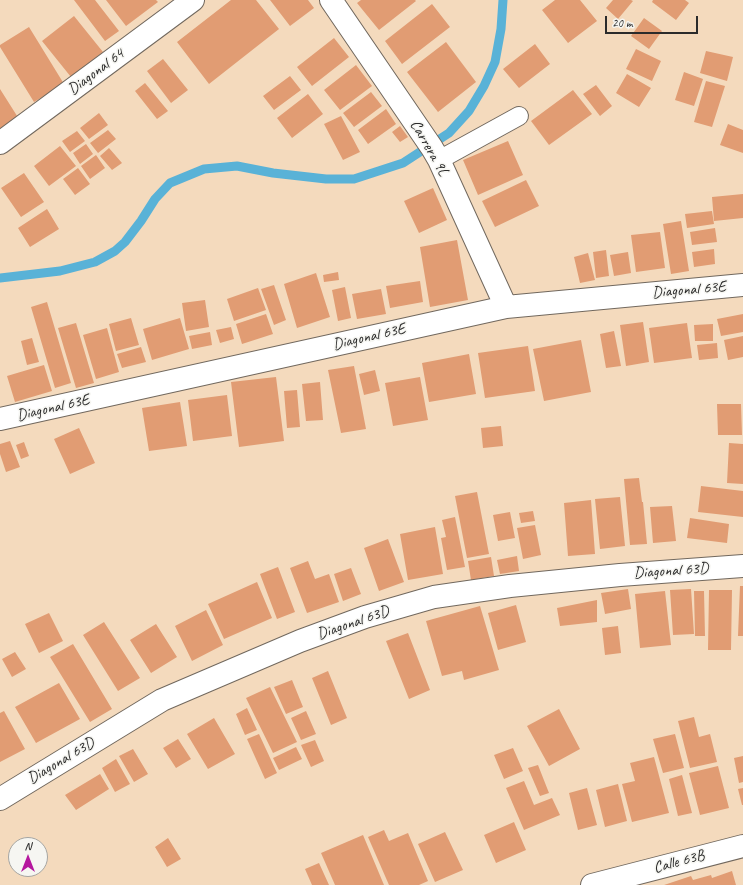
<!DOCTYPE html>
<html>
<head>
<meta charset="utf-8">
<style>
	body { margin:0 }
	#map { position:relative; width:743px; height:885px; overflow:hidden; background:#f4dabd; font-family:Caveat,sans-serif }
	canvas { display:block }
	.north { position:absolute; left:8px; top:837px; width:40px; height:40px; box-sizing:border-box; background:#f6f6f2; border:1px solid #a5a5a2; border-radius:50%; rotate:0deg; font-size:11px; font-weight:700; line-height:16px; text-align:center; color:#2b2b2b }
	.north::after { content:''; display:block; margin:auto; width:14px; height:18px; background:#b5179e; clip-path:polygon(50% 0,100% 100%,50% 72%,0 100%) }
	.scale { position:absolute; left:605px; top:16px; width:93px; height:18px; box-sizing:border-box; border:2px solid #2b2b2b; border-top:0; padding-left:5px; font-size:12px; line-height:14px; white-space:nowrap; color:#2b2b2b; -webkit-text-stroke:3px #f6f6f2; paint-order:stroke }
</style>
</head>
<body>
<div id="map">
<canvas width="743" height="885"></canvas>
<div class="north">N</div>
<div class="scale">20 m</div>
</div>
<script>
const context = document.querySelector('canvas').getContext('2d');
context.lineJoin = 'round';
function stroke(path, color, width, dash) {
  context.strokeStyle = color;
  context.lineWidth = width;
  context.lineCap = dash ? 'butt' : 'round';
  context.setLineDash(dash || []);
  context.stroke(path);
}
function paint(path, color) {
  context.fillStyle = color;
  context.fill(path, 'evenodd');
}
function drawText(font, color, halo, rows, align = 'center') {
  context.font = font + ' Caveat,sans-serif';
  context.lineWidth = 3;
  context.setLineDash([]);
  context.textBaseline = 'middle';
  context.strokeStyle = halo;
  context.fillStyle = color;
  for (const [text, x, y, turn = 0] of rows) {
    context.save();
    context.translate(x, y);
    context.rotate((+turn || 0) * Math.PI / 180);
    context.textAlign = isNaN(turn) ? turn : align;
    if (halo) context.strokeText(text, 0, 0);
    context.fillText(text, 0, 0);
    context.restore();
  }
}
const stream = new Path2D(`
	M0 278 60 271 95 262 115 251 125 242 141 221 155 199 170 183 204 169 237 166 273 173 326 179H354L403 163 449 133 469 111 484 86 495 62 501 29 503 0`);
const building = new Path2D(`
	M74 0H95L119 31 105 41Z
	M106 0H156L158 2 126 26Z
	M231 0H256L279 29 209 84 177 42Z
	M270 0H308L314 8 290 26Z
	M361 0H415L416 1 379 30 357 3Z
	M555 0H580L597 21 568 43 542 10Z
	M613 0H631L633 1 618 19 606 8Z
	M653 0H685L689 3 676 20 652 2Z
	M432 4 450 27 402 64 385 41Z
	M74 16 103 52 71 77 42 41Z
	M644 18 662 31 649 49 631 36Z
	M29 27 64 84 34 102 0 47V45Z
	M334 38 349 57 312 86 297 67Z
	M446 42 476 82 438 112 407 72Z
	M535 44 550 64 519 88 503 69Z
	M636 49 661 61 652 81 626 69Z
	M706 51 733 57 727 81 700 73Z
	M163 59 188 90 171 103 147 71Z
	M356 65 372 86 340 110 324 90Z
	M684 72 703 79 694 106 675 100Z
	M627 74 651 88 639 107 616 93Z
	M290 76 301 90 274 110 263 96Z
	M706 81 725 86 712 127 694 122Z
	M145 83 168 111 157 119 135 91Z
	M596 85 612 106 600 116 583 94Z
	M0 89 19 119 1 130 0 128Z
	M573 90 592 114 549 145 531 121Z
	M371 92 382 106 354 127 343 113Z
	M308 94 323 114 292 138 277 118Z
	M386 109 396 124 368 144 358 130Z
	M99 113 108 125 89 139 80 128Z
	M341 116 360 152 343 160 324 124Z
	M728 124 743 130V153L720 145Z
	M400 126 408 137 400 142 392 132Z
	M108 130 116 139 98 153 90 143Z
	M77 131 85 141 70 152 62 141Z
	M508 141 523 175 478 195 463 160Z
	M86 144 93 154 80 164 73 153Z
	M60 146 76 166 49 186 34 166Z
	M109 148 122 163 112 170 100 156Z
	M96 155 105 168 90 179 81 166Z
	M78 168 90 184 75 195 63 179Z
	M24 173 44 202 21 217 1 188Z
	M526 180 539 206 495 227 482 201Z
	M433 188 447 220 419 233 404 201Z
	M743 194V218L714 221 712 197Z
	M47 209 59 229 30 247 18 228Z
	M712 211 714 224 687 228 685 214Z
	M681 221 689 271 671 274 663 224Z
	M715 228 717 242 692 245 690 232Z
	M660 232 665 268 636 272 631 235Z
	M457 240 468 300 430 307 420 247Z
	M714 249 715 264 694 267 692 252Z
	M606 250 609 276 596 278 593 252Z
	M628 252 631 273 614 276 610 255Z
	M588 253 595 280 580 283 574 257Z
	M338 272 339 280 324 282 323 275Z
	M316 273 330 317 297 328 284 284Z
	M420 281 423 302 390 308 386 286Z
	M274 285 286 320 274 325 261 289Z
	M345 287 351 318 338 321 332 290Z
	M258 288 266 310 234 321 227 299Z
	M381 289 386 314 357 319 352 294Z
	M205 300 209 327 186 331 182 303Z
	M47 302 71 383 55 388 31 307Z
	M266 314 273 334 242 344 236 324Z
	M743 314V332L721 336 717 319Z
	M131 318 139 345 116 351 109 324Z
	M180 318 189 349 152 360 143 329Z
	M643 322 649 362 626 366 620 325Z
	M76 323 94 383 76 388 58 328Z
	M687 323 692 358 654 363 649 328Z
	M713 324V341H695L694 325Z
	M231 327 234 339 220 343 216 330Z
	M107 328 119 372 96 379 83 335Z
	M614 331 621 366 606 368 600 334Z
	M210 332 212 345 192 349 189 336Z
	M743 336V357L728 360 724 340Z
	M32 338 39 362 27 365 21 341Z
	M581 340 591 392 544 401 533 349Z
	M717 343 718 358 699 360 697 345Z
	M528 346 535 391 485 398 478 353Z
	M141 347 146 362 122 368 117 354Z
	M469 354 476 394 429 402 422 363Z
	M44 365 52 391 15 402 7 376Z
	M354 366 366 429 341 433 328 370Z
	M375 370 380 391 364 395 359 374Z
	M276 377 284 441 239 447 231 382Z
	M420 377 428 420 393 426 385 383Z
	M320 382 323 420 306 421 302 384Z
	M297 390 300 427 287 428 284 391Z
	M227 395 232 436 193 441 188 400Z
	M180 402 187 446 149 451 142 408Z
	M717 404H741L742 435H718Z
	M501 426 503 446 483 448 481 428Z
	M79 428 95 463 70 474 54 439Z
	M10 441 20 467 6 472 0 454V444Z
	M24 442 29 456 21 459 16 445Z
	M729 443 743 444V484L727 483Z
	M639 478 642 502H643L647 544 630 545 624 479Z
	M701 486 743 491V517L698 512Z
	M477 492 489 554 467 558 455 496Z
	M620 497 625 546 600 549 595 499Z
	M591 500 595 554 568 556 564 503Z
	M672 506 676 541 653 543 650 507Z
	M533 511 535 521 521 523 519 513Z
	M510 512 515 538 498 541 493 515Z
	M455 517 465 567 447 570 441 538 446 537 442 520Z
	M690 518 729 524 727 543 687 538Z
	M535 525 541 555 523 559 517 528Z
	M435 527 443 574 408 580 400 534Z
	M388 539 404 582 379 591 364 548Z
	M517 556 519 571 500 574 497 560Z
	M491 557 494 576 471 580 468 561Z
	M308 561 315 579 329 574 339 602 307 613 290 568Z
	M278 567 295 612 277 619 260 574Z
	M351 568 361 594 343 601 334 574Z
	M257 582 272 618 224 639 208 604Z
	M740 586H743V636H738Z
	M628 589 631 609 605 614 601 593Z
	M691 589 694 634 673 635 670 590Z
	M709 590H732L731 650H708Z
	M665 591 671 645 640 648 635 594Z
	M694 591H704L705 636H695Z
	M597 600V622L560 626 557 608Z
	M516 605 526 642 498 650 488 613Z
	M480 606 499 670 464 680 462 671 442 676 426 621Z
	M206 610 223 645 192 661 175 626Z
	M49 613 63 641 39 653 25 624Z
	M104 622 140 678 118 691 83 635Z
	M156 624 177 657 151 673 130 640Z
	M618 626 621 653 605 655 602 628Z
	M408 633 430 690 409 699 386 641Z
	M73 644 112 709 90 722 50 657Z
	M15 652 26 669 12 677 2 659Z
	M328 671 347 718 331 725 312 678Z
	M292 680 303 707 286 714 274 687Z
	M59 683 80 719 36 743 15 707Z
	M270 687 297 742 273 753 246 698Z
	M247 708 257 730 245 735 236 714Z
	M559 709 580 749 549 766 527 726Z
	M4 711 25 749 0 762V713Z
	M306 711 316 734 301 740 291 718Z
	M694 717 699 737 710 734 717 762 690 768 678 721Z
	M214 718 235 754 208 769 187 734Z
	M259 734 277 773 265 779 247 739Z
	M675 734 684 768 663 773 653 739Z
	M178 739 191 759 176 768 163 748Z
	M315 740 324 761 311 767 301 745Z
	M296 747 302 759 279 770 273 758Z
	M513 748 523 771 504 779 494 755Z
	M133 749 148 774 134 782 119 756Z
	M743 756V782L739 783 734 758Z
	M654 757 669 813 632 822 622 784 635 781 630 763Z
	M116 759 130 784 115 792 102 768Z
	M538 765 549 793 540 796 528 768Z
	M718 766 729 808 700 815 689 773Z
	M100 774 109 789 76 810 65 795Z
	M682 775 692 813 678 816 669 779Z
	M524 781 534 805 552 798 560 815 524 830 506 788Z
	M618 784 627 821 605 827 596 790Z
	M587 788 597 825 578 830 569 793Z
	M743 788V805H742L738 789Z
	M514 822 526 850 496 863 484 835Z
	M384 830 389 841 408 833 428 881 419 885H389L368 837Z
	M445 832 463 870 435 882 418 844Z
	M363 835 384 885H335L321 853Z
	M168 838 181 859 167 867 155 847Z
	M319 863 329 885H312L305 869Z
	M732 871 736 885H664L691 876 693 880 711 875 712 878Z`);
const lane = new Path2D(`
	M439 160 519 116`);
const street = new Path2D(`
	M331 0 432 148 439 160 506 307
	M0 143 193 0
	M0 419 506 307 743 285
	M0 799 162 700 300 641 365 617 434 597 510 586 620 575 743 566
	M592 885 743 846`);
const streetNames = [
	["Diagonal 64",96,72,-37],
	["Carrera 9L",429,148,60],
	["Diagonal 63E",689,290,-5],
	["Diagonal 63E",369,337,-13],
	["Diagonal 63E",53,408,-13],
	["Diagonal 63D",671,571,-4],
	["Diagonal 63D",353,623,-19],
	["Diagonal 63D",61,761,-31],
	["Calle 63B",679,862,-15]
];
stroke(stream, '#59b2d7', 9);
paint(building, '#e19c73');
stroke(lane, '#71685e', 20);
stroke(street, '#71685e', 24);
stroke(lane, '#fff', 18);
stroke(street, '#fff', 22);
drawText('16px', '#2b2b2b', '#f6f6f2', streetNames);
</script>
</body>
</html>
